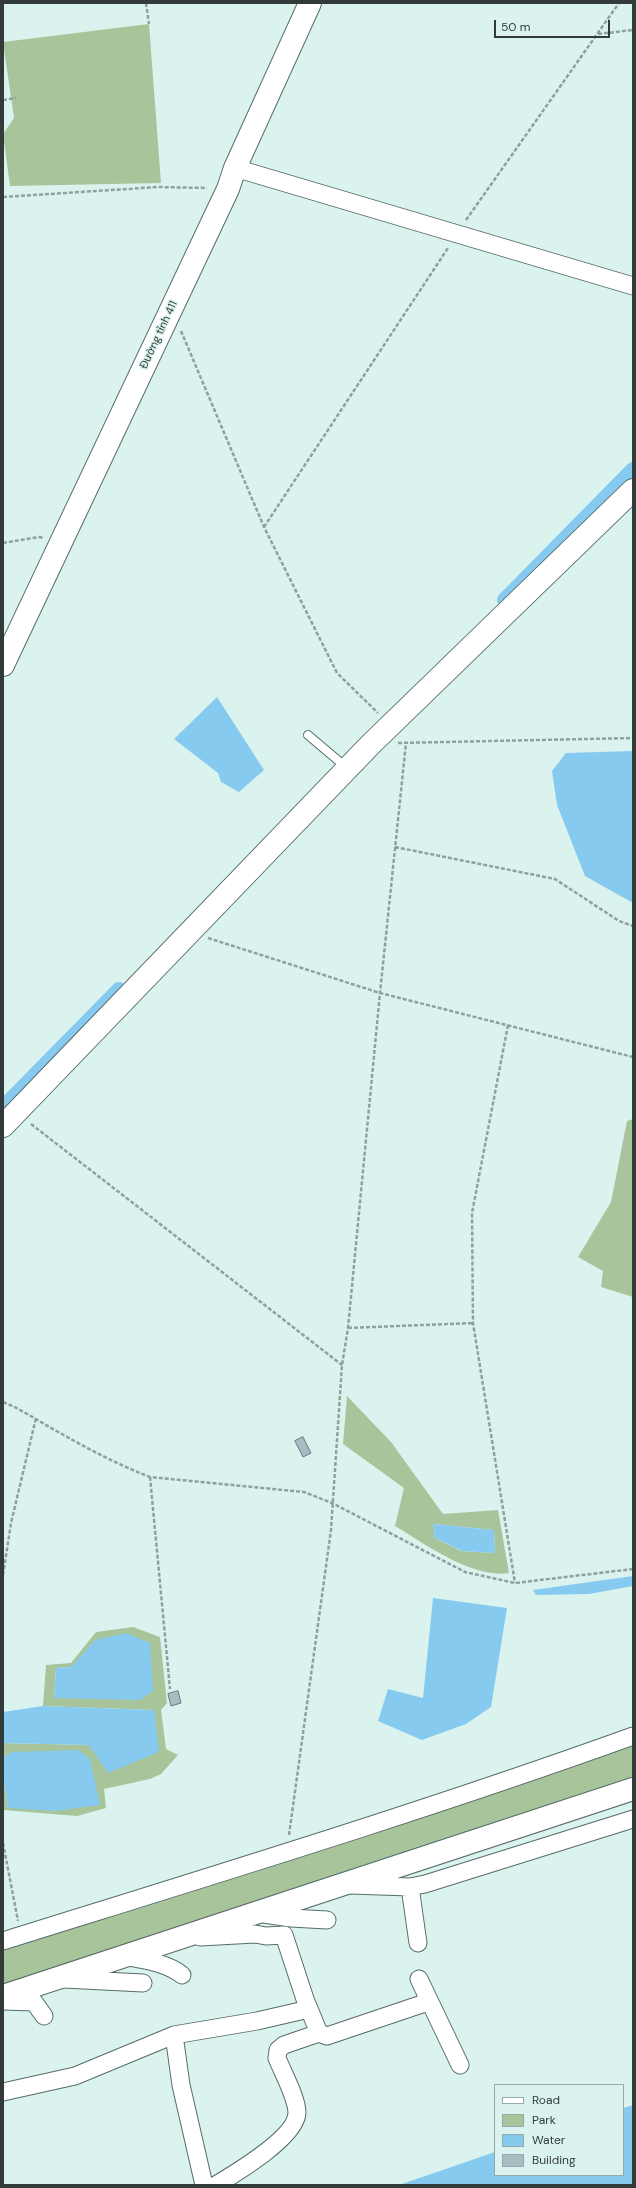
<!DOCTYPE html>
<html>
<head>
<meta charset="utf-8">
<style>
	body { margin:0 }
	#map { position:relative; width:636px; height:2188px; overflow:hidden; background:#dbf3ef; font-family:"DM Sans",sans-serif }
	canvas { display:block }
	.frame { position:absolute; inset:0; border:4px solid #323b3a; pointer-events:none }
	.legend { position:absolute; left:494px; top:2084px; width:130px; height:92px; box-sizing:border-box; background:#dbf3ef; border:1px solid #97a9a7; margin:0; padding:5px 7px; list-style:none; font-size:12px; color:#323b3a }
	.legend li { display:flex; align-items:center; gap:8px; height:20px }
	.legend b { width:20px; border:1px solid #97a9a7 }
	.scale { position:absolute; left:494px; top:20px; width:116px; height:18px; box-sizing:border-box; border:2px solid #323b3a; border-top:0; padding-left:5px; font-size:12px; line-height:14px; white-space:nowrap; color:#323b3a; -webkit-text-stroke:3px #dbf3ef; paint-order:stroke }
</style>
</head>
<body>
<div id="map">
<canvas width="636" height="2188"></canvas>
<div class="frame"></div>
<ul class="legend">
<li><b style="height:5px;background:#fff"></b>Road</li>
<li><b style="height:11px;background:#a8c49b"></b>Park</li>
<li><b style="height:11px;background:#87caf0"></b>Water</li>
<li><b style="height:11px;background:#a6bdc1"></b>Building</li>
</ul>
<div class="scale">50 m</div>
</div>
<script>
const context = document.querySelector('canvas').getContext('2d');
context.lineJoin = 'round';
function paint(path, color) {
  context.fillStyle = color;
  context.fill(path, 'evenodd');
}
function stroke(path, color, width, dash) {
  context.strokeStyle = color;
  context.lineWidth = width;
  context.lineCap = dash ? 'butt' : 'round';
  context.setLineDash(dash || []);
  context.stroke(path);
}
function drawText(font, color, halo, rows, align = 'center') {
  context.font = font + ' "DM Sans",sans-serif';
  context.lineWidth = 3;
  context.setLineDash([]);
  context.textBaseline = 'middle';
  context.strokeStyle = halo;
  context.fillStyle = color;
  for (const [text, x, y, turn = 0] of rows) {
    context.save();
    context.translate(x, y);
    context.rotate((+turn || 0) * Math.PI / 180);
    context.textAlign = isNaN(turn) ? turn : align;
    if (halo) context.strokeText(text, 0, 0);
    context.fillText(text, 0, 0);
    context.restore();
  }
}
const green = new Path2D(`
	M149 24 161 183 10 186 3 134 14 118 3 42Z
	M633 1119V1297L601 1287 603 1271 578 1257 611 1202 627 1121Z
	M347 1396 391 1442 443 1514 498 1510 509 1573C473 1579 425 1544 395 1526L404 1488 343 1444ZM433 1524 494 1530 495 1553 461 1551 435 1538Z
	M133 1627 160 1637 167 1703 161 1710 166 1749 178 1755 161 1774 150 1779 104 1789 106 1808 77 1816 3 1810V1775L8 1808 11 1752 3 1758V1743L89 1745 154 1710 43 1706 46 1665 71 1663 96 1632ZM71 1667 54 1698 56 1668Z
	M633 1742V1784L3 1988V1945Z`);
const water = new Path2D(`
	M217 697 264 770 239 792 221 782 218 773 174 739Z
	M633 751V903L585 876 557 805 552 771 566 753Z
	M433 1524 494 1530 495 1553 462 1551 435 1538Z
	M633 1576V1586L589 1594 536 1595 533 1590Z
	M433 1598 507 1608 491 1707 466 1724 422 1740 378 1721 388 1689 423 1698Z
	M126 1633 150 1643 153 1691 140 1700 54 1698 56 1668 71 1667 95 1640Z
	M43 1706 154 1710 159 1752 108 1773 89 1745 3 1743V1712Z
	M78 1750 90 1759 100 1805 54 1811 8 1808 3 1775V1758L11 1752Z
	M633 2105V2185H399L495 2152V2175H623V2108Z`);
const canal = new Path2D(`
	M505 600 633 470
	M3 1108 119 990`);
const building = new Path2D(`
	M303 1437 311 1453 303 1457 295 1441Z
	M178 1691 181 1703 171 1706 168 1694Z`);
const path = new Path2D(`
	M146 3 149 24
	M598 34 633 30
	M3 100 16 98
	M3 197 158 187 207 188
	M466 220 619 3
	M181 331 264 527 337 673 378 713
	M264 527 448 248
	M3 543 39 537 44 538
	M398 743 633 738
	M395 847 555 879 619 921 633 926
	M208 938 380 993 633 1057
	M508 1025 472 1213 473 1323 515 1583
	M31 1124 342 1365
	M348 1328 473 1323
	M3 1402C25 1411 41 1423 62 1434 90 1450 119 1465 150 1477L304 1492 332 1503 465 1572 515 1583 633 1569
	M150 1477 170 1689
	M3 1575 11 1523 36 1418
	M289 1835 331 1530 342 1365 348 1328 380 993 406 743
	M3 1843 18 1921`);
const service = new Path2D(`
	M308 735 347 768`);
const minor = new Path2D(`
	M235 168 633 286
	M350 1885 410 1887 425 1884 633 1819
	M410 1887 418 1943
	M257 1913 291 1918 327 1920
	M200 1937 255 1934 266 1936 284 1935 305 1999 319 2033 327 2036 428 2002
	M3 1941C214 1875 425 1811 633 1736
	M123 1956C143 1960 166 1962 182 1975
	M64 1979 143 1983
	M419 1979 460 2065
	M3 2001 34 2002 44 2016
	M174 2035 257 2021 309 2009
	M3 2092 75 2076 174 2035 181 2085 204 2185
	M216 2185C236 2173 296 2137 297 2113 297 2098 283 2073 277 2058L278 2050 284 2045 319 2033`);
const secondary = new Path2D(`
	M3 665 228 189 235 168 310 3
	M3 1126 371 744 633 490
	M3 1996 633 1789`);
const streetNames = [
	["Đường tỉnh 411",159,335,-65]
];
paint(green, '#a8c49b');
paint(water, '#87caf0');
stroke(canal, '#87caf0', 16);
paint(building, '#a6bdc1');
stroke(building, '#63787c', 1);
stroke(service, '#576c69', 10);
stroke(minor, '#576c69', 19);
stroke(secondary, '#576c69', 24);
stroke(path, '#8fa09e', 2.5, [4, 2]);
stroke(service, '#fff', 8);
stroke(minor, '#fff', 17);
stroke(secondary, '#fff', 22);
drawText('11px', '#323b3a', '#dbf3ef', streetNames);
</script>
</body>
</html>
